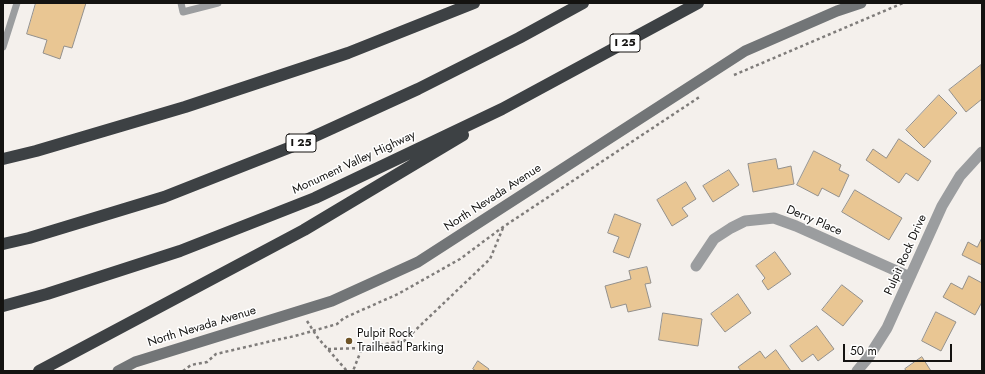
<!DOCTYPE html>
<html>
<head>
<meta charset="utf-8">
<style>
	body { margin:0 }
	#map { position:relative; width:985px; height:374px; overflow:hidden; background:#f4f0ec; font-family:Jost,sans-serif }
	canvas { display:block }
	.frame { position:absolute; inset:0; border:4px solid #141311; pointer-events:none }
	.scale { position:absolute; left:843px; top:344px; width:109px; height:18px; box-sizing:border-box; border:2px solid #141311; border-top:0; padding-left:5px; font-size:12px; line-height:14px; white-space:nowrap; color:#141311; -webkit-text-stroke:3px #fff; paint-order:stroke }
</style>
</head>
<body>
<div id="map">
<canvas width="985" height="374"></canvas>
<div class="frame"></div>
<div class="scale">50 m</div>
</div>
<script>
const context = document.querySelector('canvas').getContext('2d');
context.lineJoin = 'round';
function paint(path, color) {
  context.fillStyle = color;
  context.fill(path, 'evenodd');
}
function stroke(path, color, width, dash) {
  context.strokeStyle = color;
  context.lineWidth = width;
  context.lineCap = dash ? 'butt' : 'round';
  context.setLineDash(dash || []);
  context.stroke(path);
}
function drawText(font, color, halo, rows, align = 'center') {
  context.font = font + ' Jost,sans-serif';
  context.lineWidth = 3;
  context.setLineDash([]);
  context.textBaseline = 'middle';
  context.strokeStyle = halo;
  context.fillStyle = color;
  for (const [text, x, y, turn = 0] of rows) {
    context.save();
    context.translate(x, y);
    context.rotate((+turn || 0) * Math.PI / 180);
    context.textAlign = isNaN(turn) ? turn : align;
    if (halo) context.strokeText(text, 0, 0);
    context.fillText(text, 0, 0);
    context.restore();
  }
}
const building = new Path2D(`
	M36 3H86L72 48 64 46 60 59 43 53 47 40 27 34Z
	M981 65 982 99 966 112 949 90Z
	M939 95 957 113 924 148 906 130Z
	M899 139 931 161 918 181 906 173 899 183 866 160 873 149 886 158Z
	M814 151 841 165 839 170 849 175 839 197 822 188 818 196 797 185Z
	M776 159 778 169 791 166 794 184 753 192 748 164Z
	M729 170 739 185 713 202 703 186Z
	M686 182 696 199 682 208 688 216 672 226 657 200Z
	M855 190 902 218 889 240 842 212Z
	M615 214 641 224 629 258 613 252 619 237 608 233Z
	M982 238V265L962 255 968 242 977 247Z
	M775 252 791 274 768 290 762 281 765 278 756 266Z
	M647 267 651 283 645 284 651 307 628 312 626 304 611 308 605 286 631 279 629 271Z
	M969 276 982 283V302L975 315 943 297 951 283 962 289Z
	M842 285 863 301 843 326 822 310Z
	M738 294 751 313 725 332 711 314Z
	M936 312 956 322 941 351 922 341Z
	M663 313 702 319 698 346 659 340Z
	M817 326 834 349 818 361 813 354 802 362 790 346Z
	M776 350 791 371H741L738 367 760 351 765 358Z
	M922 357 931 371H906L905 369Z
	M478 361 489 369 488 371H476L473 369Z`);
const path = new Path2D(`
	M734 75 903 3
	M307 321 318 338 347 371
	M362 348 404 341 490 259 503 228
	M328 349 362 348 353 371
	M183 371 191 365 207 362 216 354 276 340 295 336 337 324 344 318 398 294 460 259 503 227 701 96`);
const service = new Path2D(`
	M181 3 183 12 218 3
	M3 47 17 3`);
const minor = new Path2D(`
	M696 266 714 239 731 228 745 221 774 218 796 226 910 277
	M857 371 868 358 887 328 942 206 960 176 982 152`);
const secondary = new Path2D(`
	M118 371 135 362 332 301 418 262 745 51 837 11 861 3`);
const motorway = new Path2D(`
	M3 159 36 151 185 107 348 53 474 3
	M3 244 29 238 164 197 291 147 418 89 519 38 583 3
	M3 306 47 294 180 251 315 198 502 109 698 3
	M39 371 304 230 463 135`);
const markers = [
	[349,341,4,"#6f5426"]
];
const shields = [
	[625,43,30],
	[301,143,30]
];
const shieldNames = [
	["I 25",625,43],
	["I 25",301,143]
];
const streetNames = [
	["Monument Valley Highway",354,163,-25],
	["North Nevada Avenue",493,198,-33],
	["Derry Place",814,221,23],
	["Pulpit Rock Drive",906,255,-66],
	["North Nevada Avenue",202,327,-17]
];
const poiNames = [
	["Pulpit Rock",357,334],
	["Trailhead Parking",357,348]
];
paint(building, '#e9c693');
stroke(building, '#93908c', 1);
stroke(path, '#7f7c7a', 2.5, [3, 3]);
stroke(service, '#9b9d9f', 7);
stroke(minor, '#9b9d9f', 11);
stroke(secondary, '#727577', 11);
stroke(motorway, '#3d4144', 12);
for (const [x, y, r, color] of markers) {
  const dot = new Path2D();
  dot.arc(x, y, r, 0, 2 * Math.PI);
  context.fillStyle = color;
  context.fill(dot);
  stroke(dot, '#fff', 1.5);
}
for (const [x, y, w] of shields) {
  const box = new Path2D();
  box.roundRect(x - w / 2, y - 9, w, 18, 3);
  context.fillStyle = '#fff';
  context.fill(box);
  stroke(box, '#141311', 1);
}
drawText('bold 11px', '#141311', null, shieldNames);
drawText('12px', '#141311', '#fff', streetNames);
drawText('12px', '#141311', '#fff', poiNames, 'left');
</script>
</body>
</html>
